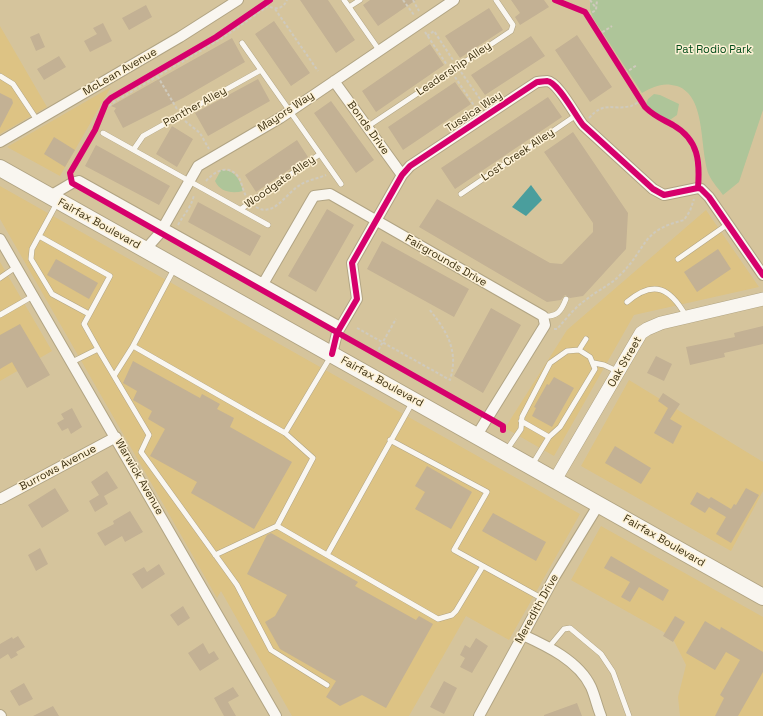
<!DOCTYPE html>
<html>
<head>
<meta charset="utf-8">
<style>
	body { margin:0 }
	canvas { display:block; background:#d5c49c }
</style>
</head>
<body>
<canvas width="763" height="716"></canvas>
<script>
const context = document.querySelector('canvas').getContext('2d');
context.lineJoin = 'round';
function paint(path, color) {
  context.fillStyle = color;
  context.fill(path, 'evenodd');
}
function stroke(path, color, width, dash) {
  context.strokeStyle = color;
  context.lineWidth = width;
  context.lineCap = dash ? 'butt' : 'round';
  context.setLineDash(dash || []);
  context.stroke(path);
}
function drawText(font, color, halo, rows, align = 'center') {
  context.font = font + ' "Space Grotesk",sans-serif';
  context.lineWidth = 3;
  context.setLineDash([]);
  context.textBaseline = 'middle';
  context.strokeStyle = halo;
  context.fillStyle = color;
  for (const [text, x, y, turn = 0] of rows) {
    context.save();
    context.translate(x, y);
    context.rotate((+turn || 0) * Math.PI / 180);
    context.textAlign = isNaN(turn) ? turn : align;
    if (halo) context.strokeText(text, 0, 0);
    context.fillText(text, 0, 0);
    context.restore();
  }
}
const built = new Path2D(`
	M0 26 47 107 0 134Z
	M111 87 60 176 7 147Z
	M0 186 580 514 509 640 466 616 409 716H292L221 591 217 598 0 219Z
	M706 210 759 287 634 315 554 456 505 428 567 330Z
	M0 262 52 351 0 381Z
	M629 380 763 462V491L731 551 581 466Z
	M601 526 763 617V716H680L678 697 686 665 669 631 667 634 571 580Z`);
const green = new Path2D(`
	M590 0H763V110L739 182 723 195C719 189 712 182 709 175 699 149 707 96 677 86 663 82 654 86 642 93L593 18 590 9Z
	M654 94 660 95 679 104 677 115 667 122 654 117 645 107 648 99Z
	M221 170C235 170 239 178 243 191 232 194 220 192 215 181Z`);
const water = new Path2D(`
	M531 185 542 200 526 216 512 207Z`);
const building = new Path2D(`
	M300 0H328L355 40 336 53Z
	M370 0H416L378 26 363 5Z
	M511 0H544L549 7 520 25 515 17 520 13Z
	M146 5 152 17 129 30 122 18Z
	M489 8 503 30 460 58 445 36Z
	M274 21 310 73 291 86 255 34Z
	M103 23 112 41 90 52 84 41 97 34 93 28Z
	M39 33 45 47 36 51 30 37Z
	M577 35 612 87 590 102 555 50Z
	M531 36 545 56 485 95 471 75Z
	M232 38 245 62 183 98 123 128 114 111 116 108 111 106Z
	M430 44 444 65 376 112 362 91Z
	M59 56 66 67 44 80 37 69Z
	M258 79 270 101 208 136 195 113Z
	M455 82 471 104 403 150 388 127Z
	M0 93 12 99 13 103 0 128Z
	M548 97 562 117 455 189 441 168Z
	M331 101 374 160 356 173 314 113Z
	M172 126 193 139 177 167 156 154Z
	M573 132 628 213 626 249 583 296 570 298 565 295 561 300 547 302 419 227 437 199 550 263 562 264 593 232V223L544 152Z
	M54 137 75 150 65 167 44 154Z
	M297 140 308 157 256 192 245 175Z
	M96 145 170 186 159 205 85 166Z
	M198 202 261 236 250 256 188 222Z
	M327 209 354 225 316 292 288 276Z
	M382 241 469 289 454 317 367 269Z
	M718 249 731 269 697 292 684 272Z
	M56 259 98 283 89 299 47 275Z
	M491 308 521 325 483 393 454 376Z
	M20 324 50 375 27 388 12 362 0 369V335Z
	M763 326V344L724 353 725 357 690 365 686 347 735 337 734 333Z
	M656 356 672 364 664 381 647 373Z
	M133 361 200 398 202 394 220 404 217 409 234 418 230 427 292 462 254 529 191 493 197 482 150 456 165 429 148 419 152 411 133 400 137 391 123 383Z
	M554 377 574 388 552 427 532 416 536 408 534 407 547 384 549 385Z
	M663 393 680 404 670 419 682 426 673 444 654 433 668 408 658 401Z
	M72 408 82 427 71 434 68 428 62 431 57 423 64 419 61 414Z
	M615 446 651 468 641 484 605 463Z
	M427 466 472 492 451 529 415 509 425 492 415 486Z
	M107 471 118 488 104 496 108 504 95 512 89 501 99 495 91 482Z
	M55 488 69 511 42 528 28 505Z
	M746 488 759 495 731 543 716 534 726 517 709 507 705 513 690 504 697 492 709 499 711 497 731 509 734 504 736 505Z
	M130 511 143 532 125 542 122 536 105 546 97 533 114 524 113 521Z
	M493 513 546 542 536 561 482 531Z
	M271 533 358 582 355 586 416 620 419 616 433 624 386 708 362 695 340 706 326 697 336 681 280 649 265 622 275 616 287 595 247 574 267 535Z
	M40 548 48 564 36 571 28 555Z
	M611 556 669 590 663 601 639 587 630 602 621 597 630 582 604 568Z
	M159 564 165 574 142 589 132 574 144 567 147 572Z
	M183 606 190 618 178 626 170 615Z
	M675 616 685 622 673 642 663 636Z
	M705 621 720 630 721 627 763 652V672L738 716H715L724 698 720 695 740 660 726 652 715 670 686 653Z
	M18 636 25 647 16 652 18 655 11 659 8 654 0 659V644L12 637 13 639Z
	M476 638 488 646 472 673 460 667 465 658 460 655 465 645 470 648Z
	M203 643 209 654 214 651 219 659 200 671 188 653Z
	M444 681 457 688 444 714 430 707Z
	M24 683 33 699 19 706 10 691Z
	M233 687 239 696 228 702 236 716H224L214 698Z
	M577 703 582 716H544V715Z
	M53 706 59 716H33Z`);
const path = new Path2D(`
	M403 0 414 15
	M413 0 419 11
	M555 0 585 12 645 107C656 118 662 118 674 126 694 138 700 157 698 179
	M590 0 596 8
	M275 9 318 71
	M588 15 596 10 597 0
	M425 32 447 65
	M598 35 612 26
	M427 36 434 31 453 60
	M155 72 177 109
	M461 72 485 106
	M625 73 637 65
	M455 77 477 110
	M105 109 114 102 224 37 268 6C276 10 283 9 287 0
	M589 118C605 100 612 111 631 106 634 105 639 102 642 100
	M185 121 200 133 209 149
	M206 181C215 171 229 163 239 178 242 183 243 191 246 196
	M256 207C274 218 286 193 300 185 307 180 317 179 326 175
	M178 225C184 214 191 208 194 195
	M357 328 450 380C459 351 447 331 429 309
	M554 329H557C566 319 575 307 587 299 598 290 611 285 621 274 648 247 640 231 684 220L690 211 694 199
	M376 354 396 319`);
const service = new Path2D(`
	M344 0 349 7
	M360 0 349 7 379 50
	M242 43 341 184
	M0 76 13 84 37 120
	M367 127 511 31 513 25 496 0
	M103 133 268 225
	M134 149 143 136 261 70
	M461 194 575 116
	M57 203 32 249 31 259 52 294 89 314
	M241 209 320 154
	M39 236 110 276 84 324 98 349
	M678 259 728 224
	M174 269 133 346 285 433 331 356
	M0 278 16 267
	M627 302C654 279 670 288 686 316
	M0 315 33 296
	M543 316C557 317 561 312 566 299
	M579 350 586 339
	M72 362 98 349 149 435 141 452 237 585 271 650 327 685
	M594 363 604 365 617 371
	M114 376 133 346
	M412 403 327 555 438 619 452 615 456 611 483 566 543 599
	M521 421 549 437
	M285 433 313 458 277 526 327 555
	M390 440 487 492 454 550 483 566
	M506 451 521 429 522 417 550 363 567 351 579 350 590 357 595 369 560 427 549 437 532 465
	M215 555 277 526
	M549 647 564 629 570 628 601 654 613 672 629 716`);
const minor = new Path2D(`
	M334 81 402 175
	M0 142 180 37 238 0
	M50 196 72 183 79 181 340 327
	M0 239 276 716
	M145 250 160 233 198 166 280 118 454 0
	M263 284 314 196 330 194 543 316 545 325 477 435
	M332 354 337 333 357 299 352 263 402 175 410 166 537 82C540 82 544 81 547 81 558 82 575 115 583 125L653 189 664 195 698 188 701 189 709 197 763 275
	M0 499 116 437
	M523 635C547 646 579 661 591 687 595 696 597 706 601 716
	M0 715 1 716
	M479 716 555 576 599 504`);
const tertiary = new Path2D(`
	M555 480 641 333 647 329 661 323 763 299`);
const primary = new Path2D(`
	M0 168 763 597`);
const cycleway = new Path2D(`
	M270 0 216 37 111 98 106 103 95 130 70 173 72 183 489 418 503 426V430
	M555 0 585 12 645 107C655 117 662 119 673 125 699 140 700 162 698 188
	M332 354 337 333 357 299 352 263 402 175 410 166 537 82C540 82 544 81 547 81 558 82 575 115 583 125L653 189 664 195 698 188 701 189 709 197 763 275`);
const parkNames = [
	["Pat Rodio Park",714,50]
];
const streetNames = [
	["Leadership Alley",454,69,-34],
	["McLean Avenue",120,72,-30],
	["Panther Alley",195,107,-29],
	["Mayors Way",286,112,-33],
	["Tussica Way",474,112,-33],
	["Bonds Drive",368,128,54],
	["Lost Creek Alley",518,155,-34],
	["Woodgate Alley",280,182,-35],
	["Fairfax Boulevard",99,224,29],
	["Fairgrounds Drive",446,261,30],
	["Oak Street",625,362,-60],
	["Fairfax Boulevard",382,382,29],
	["Burrows Avenue",58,468,-28],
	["Warwick Avenue",139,477,60],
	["Fairfax Boulevard",664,541,30],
	["Meredith Drive",537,609,-61]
];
paint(built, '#ddc384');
paint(green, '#aec599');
paint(water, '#4a9e9d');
paint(building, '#c3b194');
stroke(service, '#b1a483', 6);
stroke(minor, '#b1a483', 12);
stroke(tertiary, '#b1a483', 14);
stroke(primary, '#b1a483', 18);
stroke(path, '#cfcabd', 2, [3, 2]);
stroke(service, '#f9f6f0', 5);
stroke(minor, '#f9f6f0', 10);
stroke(tertiary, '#f9f6f0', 13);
stroke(primary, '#f9f6f0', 16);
stroke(cycleway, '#d6006c', 6);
drawText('11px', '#014b19', '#fdf1d5', parkNames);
drawText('11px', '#3d3112', '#fdf1d5', streetNames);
</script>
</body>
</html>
